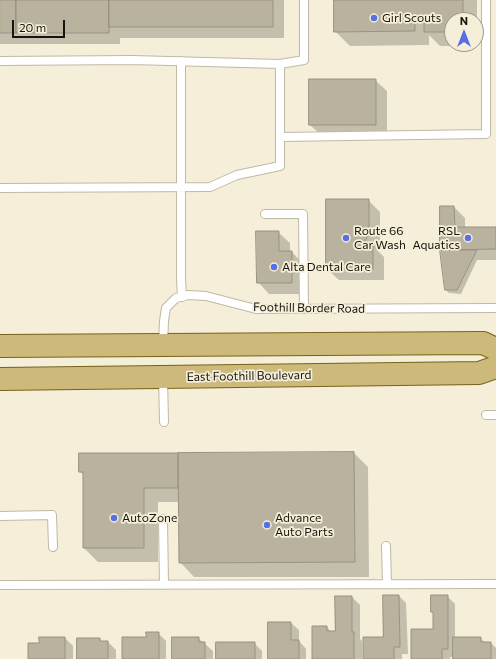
<!DOCTYPE html>
<html>
<head>
<meta charset="utf-8">
<style>
	body { margin:0 }
	#map { position:relative; width:496px; height:659px; overflow:hidden; background:#f5eed9; font-family:Commissioner,sans-serif }
	canvas { display:block }
	.north { position:absolute; left:444px; top:12px; width:40px; height:40px; box-sizing:border-box; background:#f5eed9; border:1px solid #9c9787; border-radius:50%; rotate:0deg; font-size:11px; font-weight:700; line-height:16px; text-align:center; color:#16140d }
	.north::after { content:''; display:block; margin:auto; width:14px; height:18px; background:#596fe5; clip-path:polygon(50% 0,100% 100%,50% 72%,0 100%) }
	.scale { position:absolute; left:12px; top:20px; width:53px; height:18px; box-sizing:border-box; border:2px solid #16140d; border-top:0; padding-left:5px; font-size:12px; line-height:14px; white-space:nowrap; color:#16140d; -webkit-text-stroke:3px #f5eed9; paint-order:stroke }
</style>
</head>
<body>
<div id="map">
<canvas width="496" height="659"></canvas>
<div class="north">N</div>
<div class="scale">20 m</div>
</div>
<script>
const context = document.querySelector('canvas').getContext('2d');
context.lineJoin = 'round';
function paint(path, color) {
  context.fillStyle = color;
  context.fill(path, 'evenodd');
}
function stroke(path, color, width, dash) {
  context.strokeStyle = color;
  context.lineWidth = width;
  context.lineCap = dash ? 'butt' : 'round';
  context.setLineDash(dash || []);
  context.stroke(path);
}
function drawText(font, color, halo, rows, align = 'center') {
  context.font = font + ' Commissioner,sans-serif';
  context.lineWidth = 3.5;
  context.setLineDash([]);
  context.textBaseline = 'middle';
  context.strokeStyle = halo;
  context.fillStyle = color;
  for (const [text, x, y, turn = 0] of rows) {
    context.save();
    context.translate(x, y);
    context.rotate((+turn || 0) * Math.PI / 180);
    context.textAlign = isNaN(turn) ? turn : align;
    if (halo) context.strokeText(text, 0, 0);
    context.fillText(text, 0, 0);
    context.restore();
  }
}
const shadow = new Path2D(`
	M0 0H284V38H120V44H0Z
	M335 0H477V46H440L429 35V45L350 46 335 31ZM452 20H476V44H452Z
	M375 80 387 91V136H322L310 125Z
	M327 200H368L380 212V244L377 250 384 257V280H339L327 269Z
	M454 207 465 218V228L496 229V260H477L461 294 449 293 446 290 441 250Z
	M278 232 290 243V252H292L303 264V294H269L258 282Z
	M354 453 368 467 369 577H194L180 562 179 502H158V562H98L84 548V475L80 472V454Z
	M399 596 406 603 408 654H402V659H364L384 638Z
	M447 596 455 604V638H480L486 643H491L496 648V659H454V657H450V659H412L434 630V614L432 612Z
	M336 597H352L360 605V639L362 641V659H313L327 627 331 632H336Z
	M291 623 299 630V641L306 649V659H269Z
	M158 633 166 641V659H123L147 638Z
	M40 638H65L73 646V659H29L40 644Z
	M198 638 213 651V659H173Z
	M100 639 102 642H108L116 650V659H78Z
	M254 643 262 651V659H217Z`);
const building = new Path2D(`
	M0 0H16V33H0Z
	M16 0H109V33H16Z
	M109 0H273V27H109Z
	M334 0H463V20H452V32H424V16H415V31L334 32Z
	M309 79H376V125H309Z
	M326 199H369V232L364 244H373V269H326Z
	M440 206H454L455 227H496V249L440 250Z
	M256 231H279V251H292V283H257Z
	M440 250H477L457 290H445Z
	M354 452 355 562 179 563 178 453Z
	M79 453H178V488H144V548H83V472H79Z
	M383 595H399L400 647H394V659H363V637H383Z
	M431 595H448V649H442V659H411V629H433V612H431Z
	M335 596H352V632H354V659H312V626H327V631H335Z
	M268 622H291V640H299V659H268Z
	M146 632H159V659H122V637H146Z
	M39 637H65V659H28V643H39Z
	M172 637H199V642H205V659H172Z
	M453 637H481V642H491V659H453Z
	M77 638H100V641H108V659H77Z
	M216 642H255V659H216Z`);
const service = new Path2D(`
	M0 61 132 60 280 64 304 60V0
	M181 61V279L182 297
	M280 137 486 134V0
	M0 188 210 187 237 175 280 166V64
	M265 214H303L304 309
	M163 345 164 321 166 308 176 298 188 295 206 296 256 309 496 308
	M163 377 164 422
	M486 415H496
	M0 516 52 515 53 547
	M163 519 164 585
	M386 546 387 584
	M0 585 496 584`);
const primary = new Path2D(`
	M0 346 483 343 496 349
	M0 379 479 373 496 367`);
const markers = [
	[374,18,4,"#596fe5"],
	[346,238,4,"#596fe5"],
	[468,238,4,"#596fe5"],
	[274,267,4,"#596fe5"],
	[114,518,4,"#596fe5"],
	[267,525,4,"#596fe5"]
];
const poiNames = [
	["Girl Scouts",382,18],
	["Route 66",354,231],
	["Car Wash",354,245],
	["RSL",460,231,"right"],
	["Aquatics",460,245,"right"],
	["Alta Dental Care",282,267],
	["AutoZone",122,518],
	["Advance",275,518],
	["Auto Parts",275,532]
];
const streetNames = [
	["Foothill Border Road",309,308,1],
	["East Foothill Boulevard",249,376,-1]
];
paint(shadow, '#0003');
paint(building, '#b9b29f');
stroke(building, '#98927f', 1);
stroke(service, '#bfb9a5', 10);
stroke(primary, '#77621b', 24);
stroke(service, '#fff', 8);
stroke(primary, '#cdba7a', 22);
for (const [x, y, r, color] of markers) {
  const dot = new Path2D();
  dot.arc(x, y, r, 0, 2 * Math.PI);
  context.fillStyle = color;
  context.fill(dot);
  stroke(dot, '#f5eed9', 1.5);
}
drawText('12px', '#16140d', '#f5eed9', poiNames, 'left');
drawText('12px', '#16140d', '#f5eed9', streetNames);
</script>
</body>
</html>
